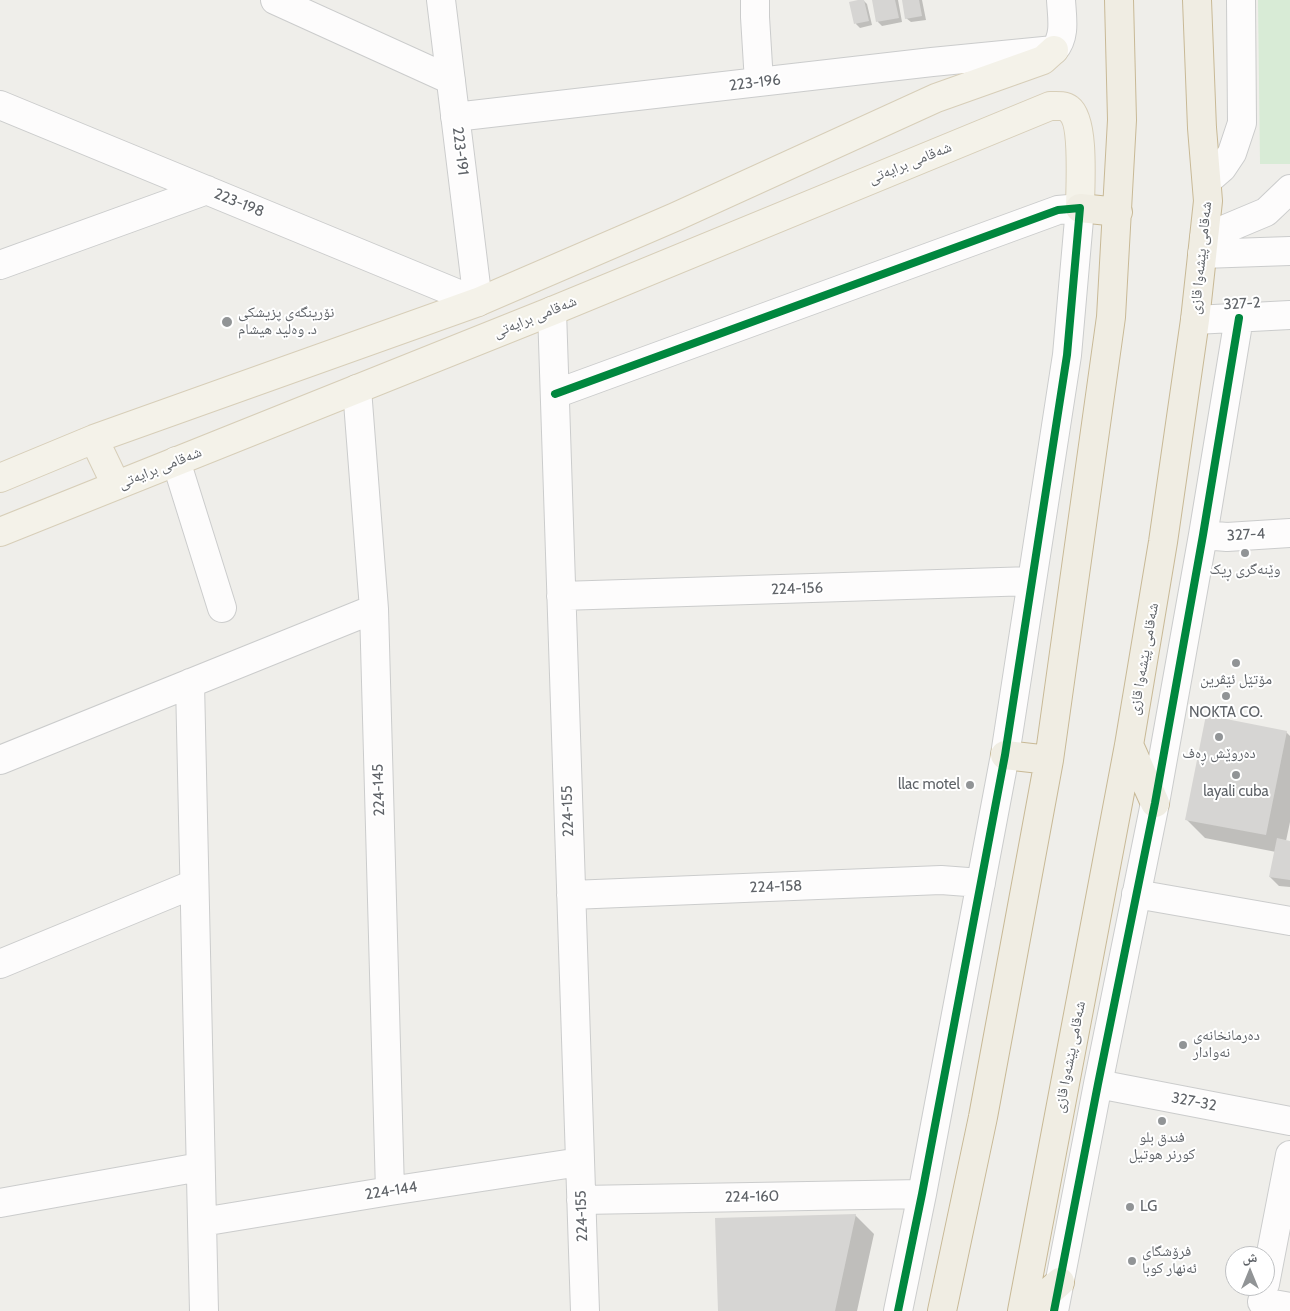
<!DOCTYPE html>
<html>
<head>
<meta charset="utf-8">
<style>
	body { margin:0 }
	#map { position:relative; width:1290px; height:1311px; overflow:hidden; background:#efeeea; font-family:Cabin,"Noto Naskh Arabic",sans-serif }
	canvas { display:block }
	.north { position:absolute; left:1225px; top:1246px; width:50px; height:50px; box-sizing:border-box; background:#fff; border:1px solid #bfc1c3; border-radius:50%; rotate:0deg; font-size:14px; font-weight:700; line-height:20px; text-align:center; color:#5f6368 }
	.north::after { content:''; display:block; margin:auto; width:18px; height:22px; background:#919496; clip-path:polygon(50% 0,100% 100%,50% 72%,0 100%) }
</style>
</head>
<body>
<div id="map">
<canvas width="1290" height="1311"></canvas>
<div class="north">ش</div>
</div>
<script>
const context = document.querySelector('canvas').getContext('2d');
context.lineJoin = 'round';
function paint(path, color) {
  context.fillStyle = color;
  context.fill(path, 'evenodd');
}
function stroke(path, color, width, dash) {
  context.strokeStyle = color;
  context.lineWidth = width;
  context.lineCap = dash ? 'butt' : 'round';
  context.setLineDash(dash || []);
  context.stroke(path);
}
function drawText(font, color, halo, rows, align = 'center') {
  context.font = font + ' Cabin,"Noto Naskh Arabic",sans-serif';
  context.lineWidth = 4;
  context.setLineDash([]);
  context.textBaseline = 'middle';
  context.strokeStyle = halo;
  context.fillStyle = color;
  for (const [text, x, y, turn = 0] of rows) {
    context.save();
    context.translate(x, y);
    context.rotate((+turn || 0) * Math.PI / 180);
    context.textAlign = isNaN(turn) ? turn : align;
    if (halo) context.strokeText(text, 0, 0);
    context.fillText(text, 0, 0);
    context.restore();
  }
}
const green = new Path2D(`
	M1258 0H1290V164H1260Z`);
const shadow = new Path2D(`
	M863 0 867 4 872 25 860 28 856 24Z
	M873 0H898L902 22 882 26 878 22Z
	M903 0H922L926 20 911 22 906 18Z
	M1286 732 1290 736V822L1286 841 1290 842V887L1279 886 1270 877 1276 852 1205 838 1186 819Z
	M855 1215 874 1234 857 1311H719Z`);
const building = new Path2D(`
	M858 0H864L869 21 854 24 849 2Z
	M872 0H895L899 18 876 22Z
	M902 0H919L922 16 905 19Z
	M1206 715 1287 731 1266 835 1185 820Z
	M1277 838 1290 841V880L1269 877Z
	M856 1214 835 1311H718L715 1218Z`);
const minor = new Path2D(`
	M275 0 451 80
	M755 0V17L759 82
	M0 105 478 302 441 0
	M455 117 932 62 1054 50C1066 36 1062 18 1061 0
	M1207 181 1222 168 1232 153 1242 123 1241 0
	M1204 238 1266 212 1290 189
	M1202 254 1290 251
	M0 265 207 190
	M552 311 585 1311
	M1195 320 1290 315
	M357 389 374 609 390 1191
	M555 394 1058 210 1080 208 1067 355 1005 755 922 1194 898 1311
	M176 461 222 608
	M1203 535 1227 537 1290 533
	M561 596 1032 581
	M190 683 204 1311
	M0 760 374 609
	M1136 894 1290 921
	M571 895 941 880 981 883
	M0 964 194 884
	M1098 1084 1290 1121
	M581 1200 922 1194
	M0 1203 200 1167
	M202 1222 390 1191 580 1162
	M1265 1284 1290 1155
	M1262 1302 1290 1307
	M1054 1311 1098 1084 1155 803 1203 535 1239 318`);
const major = new Path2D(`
	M94 439 116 485
	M0 478 94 439 478 302 675 217 936 98 1043 60 1054 50
	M0 532 552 311 1050 106C1056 106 1064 105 1069 109 1085 121 1080 188 1080 208`);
const highway = new Path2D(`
	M1080 208 1118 212
	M1129 745 1155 803
	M1005 755 1049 760
	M942 1311 983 1117 1049 760 1111 317 1122 120 1119 0
	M1022 1311 1129 745 1163 542 1195 320 1208 201 1202 128 1197 0
	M1027 1311 1060 1282`);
const cycleway = new Path2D(`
	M555 394 1058 210 1080 208 1067 355 1005 755 922 1194 898 1311
	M1054 1311 1098 1084 1155 803 1203 535 1239 318`);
const markers = [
	[227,322,6,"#919496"],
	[1245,553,5,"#919496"],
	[1236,663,5,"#919496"],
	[1226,696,5,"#919496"],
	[1219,737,5,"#919496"],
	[1236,775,5,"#919496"],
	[970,785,5,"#919496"],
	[1183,1045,5,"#919496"],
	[1162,1121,5,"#919496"],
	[1130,1207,5,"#919496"],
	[1132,1261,5,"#919496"]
];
const streetNames = [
	["223-196",755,83,-7],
	["223-191",460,151,83],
	["شەقامی برایەتی",910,163,-22],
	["223-198",239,203,22],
	["شەقامی پێشەوا قازی",1201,258,-84],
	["327-2",1242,304,-3],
	["شەقامی برایەتی",535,317,-22],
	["شەقامی برایەتی",160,468,-22],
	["327-4",1246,535,-3],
	["224-156",797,589,-2],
	["شەقامی پێشەوا قازی",1144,659,-80],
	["224-145",379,790,-92],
	["224-155",568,811,-92],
	["224-158",776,887,-2],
	["شەقامی پێشەوا قازی",1070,1057,-79],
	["327-32",1194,1102,11],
	["224-144",391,1191,-9],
	["224-160",752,1197,-1],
	["224-155",582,1216,-92]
];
const poiNames = [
	["نۆرینگەی پزیشکی",238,313,"left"],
	["د. وەلید هیشام",238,330,"left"],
	["وێنەگری ڕیک",1245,570],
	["مۆتێل ئێڤرین",1236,680],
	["NOKTA CO.",1226,713],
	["دەروێش ڕەف",1219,754],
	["llac motel",960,785,"right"],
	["layali cuba",1236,792],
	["دەرمانخانەی",1193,1036,"left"],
	["نەوادار",1193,1053,"left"],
	["فندق بلو",1162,1138],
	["كورنر هوتيل",1162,1155],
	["LG",1140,1207,"left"],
	["فرۆشگای",1142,1252,"left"],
	["ئەنهار کوبا",1142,1269,"left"]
];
paint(green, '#d8ebd6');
paint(shadow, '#0003');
paint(building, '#d6d5d3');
stroke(minor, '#cbcccc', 30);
stroke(major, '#d7ceb8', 30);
stroke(highway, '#c8b996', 30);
stroke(minor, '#fdfcfc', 28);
stroke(major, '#f4f2e9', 28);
stroke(highway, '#f0ede3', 28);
stroke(cycleway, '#00873e', 8);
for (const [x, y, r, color] of markers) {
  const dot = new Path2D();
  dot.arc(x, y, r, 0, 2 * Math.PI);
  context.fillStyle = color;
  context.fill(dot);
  stroke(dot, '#fff', 2);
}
drawText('15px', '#5f6368', '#fff', streetNames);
drawText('15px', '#5f6368', '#fff', poiNames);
</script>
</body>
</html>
